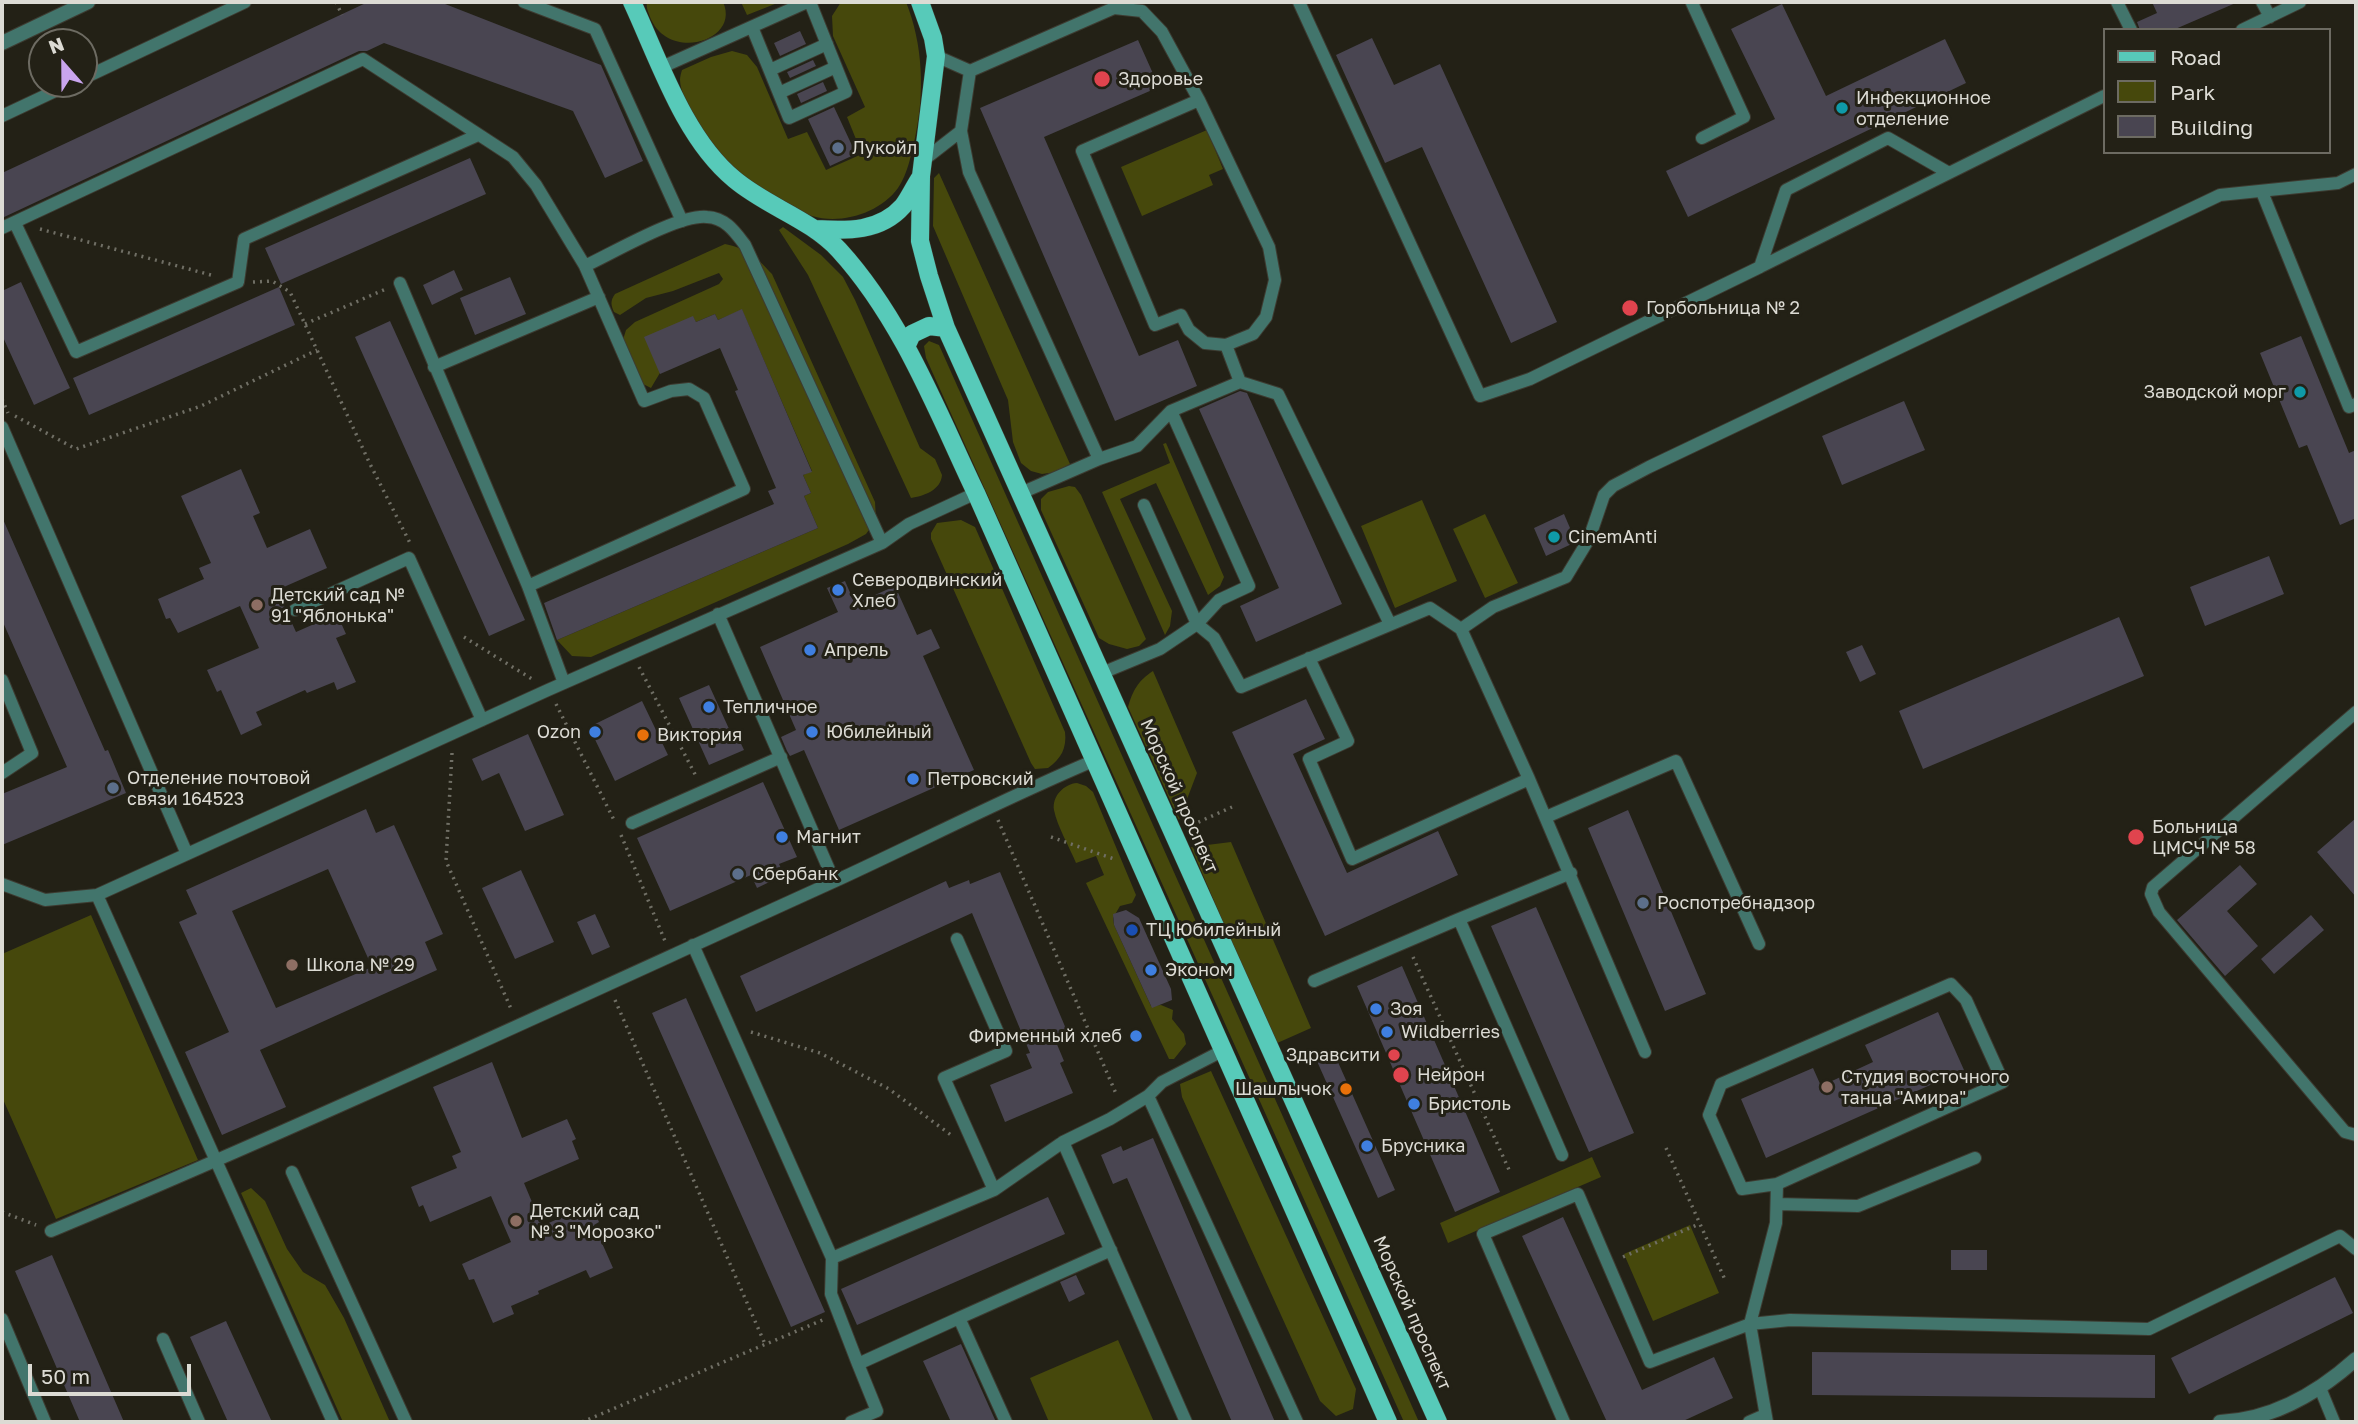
<!DOCTYPE html>
<html>
<head>
<meta charset="utf-8">
<style>
	body { margin:0 }
	#map { position:relative; width:2358px; height:1424px; overflow:hidden; background:#232116; font-family:"Golos Text",sans-serif }
	canvas { display:block }
	.frame { position:absolute; inset:0; border:4px solid #dcdbd4; pointer-events:none }
	.legend { position:absolute; left:2103px; top:28px; width:228px; height:126px; box-sizing:border-box; background:#232116; border:2px solid #6d6b62; margin:0; padding:9px 12px; list-style:none; font-size:21px; color:#dcdbd4 }
	.legend li { display:flex; align-items:center; gap:14px; height:35px }
	.legend b { width:35px; border:2px solid #6d6b62 }
	.north { position:absolute; left:28px; top:28px; width:70px; height:70px; box-sizing:border-box; background:#232116; border:2px solid #6d6b62; border-radius:50%; rotate:339deg; font-size:19px; font-weight:700; line-height:28px; text-align:center; color:#dcdbd4 }
	.north::after { content:''; display:block; margin:auto; width:24px; height:32px; background:#c9a5ee; clip-path:polygon(50% 0,100% 100%,50% 72%,0 100%) }
	.scale { position:absolute; left:28px; top:1364px; width:163px; height:32px; box-sizing:border-box; border:4px solid #dcdbd4; border-top:0; padding-left:9px; font-size:21px; line-height:24px; white-space:nowrap; color:#dcdbd4; -webkit-text-stroke:5px #232116; paint-order:stroke }
</style>
</head>
<body>
<div id="map">
<canvas width="2358" height="1424"></canvas>
<div class="frame"></div>
<ul class="legend">
<li><b style="height:9px;background:#57cab9"></b>Road</li>
<li><b style="height:19px;background:#46480c"></b>Park</li>
<li><b style="height:19px;background:#494551"></b>Building</li>
</ul>
<div class="north">N</div>
<div class="scale">50 m</div>
</div>
<script>
const context = document.querySelector('canvas').getContext('2d');
context.lineJoin = 'round';
function paint(path, color) {
  context.fillStyle = color;
  context.fill(path, 'evenodd');
}
function stroke(path, color, width, dash) {
  context.strokeStyle = color;
  context.lineWidth = width;
  context.lineCap = dash ? 'butt' : 'round';
  context.setLineDash(dash || []);
  context.stroke(path);
}
function drawText(font, color, halo, rows, align = 'center') {
  context.font = font + ' "Golos Text",sans-serif';
  context.lineWidth = 6;
  context.setLineDash([]);
  context.textBaseline = 'middle';
  context.strokeStyle = halo;
  context.fillStyle = color;
  for (const [text, x, y, turn = 0] of rows) {
    context.save();
    context.translate(x, y);
    context.rotate((+turn || 0) * Math.PI / 180);
    context.textAlign = isNaN(turn) ? turn : align;
    if (halo) context.strokeText(text, 0, 0);
    context.fillText(text, 0, 0);
    context.restore();
  }
}
const green = new Path2D(`
	M647 2H723C741 41 668 63 650 17 648 11 646 8 647 2Z
	M741 2H780L747 15Z
	M841 2H906C923 44 925 93 915 138 911 155 908 173 898 188 880 213 841 225 812 216 796 211 743 178 730 167 715 152 680 101 680 80 680 77 681 73 682 70L711 57 732 51 747 55 757 67 788 139 807 132 826 170 862 154 847 117 865 107 833 36 832 16Z
	M1207 130 1223 169 1209 175 1213 185 1142 216 1121 167Z
	M939 173 1070 464 1056 472 1042 474 1031 471 1021 463 1013 442 1008 400 933 226 934 178Z
	M783 227 821 255 843 277 855 300 920 448 935 459 942 475C941 490 924 496 911 498L808 275 779 230Z
	M725 244C749 249 756 257 772 274L875 502 876 520 866 534 848 544 591 657 572 656 557 640 818 528 804 496 811 493 803 475 812 471 742 310 718 320 715 314 696 322 693 317 651 388 641 383 622 343 626 330 635 322 719 284 723 279 719 273 673 291 646 298 620 315 614 312C611 305 610 301 615 294Z
	M929 341 939 345 1419 1422H1404L926 358 924 346Z
	M1166 443 1224 577 1220 586 1208 595 1156 483 1120 499 1172 611 1170 626 1165 635 1102 492 1170 463 1163 444Z
	M1069 486 1075 487 1081 495 1146 639 1139 646 1127 649 1109 644 1099 638 1041 510V499L1048 492Z
	M1422 500 1457 581 1395 608 1361 526Z
	M1485 514 1518 583 1485 598 1453 529Z
	M961 520 975 527 1065 732C1067 748 1061 759 1048 768L1035 769 1031 763 931 539V533L937 523Z
	M1153 671 1197 773 1179 820 1128 707C1133 690 1138 681 1153 671Z
	M1077 783 1086 786 1093 792 1136 895 1132 903 1120 906 1113 918 1114 925 1151 1006 1161 1005 1173 1010 1172 1019 1184 1034 1186 1044 1174 1059H1169L1086 883 1104 875 1096 856 1076 863C1070 848 1057 826 1054 810 1052 796 1064 784 1077 783Z
	M1231 842 1311 1028 1275 1044 1191 847Z
	M91 915 198 1160 56 1219 2 1097V954Z
	M1211 1071 1356 1389 1353 1409 1336 1416 1320 1401 1182 1097 1180 1084Z
	M1592 1157 1601 1177 1448 1243 1440 1223Z
	M251 1188 265 1201 287 1249 303 1272 325 1285 344 1318 390 1422H343L241 1193Z
	M1690 1225 1719 1293 1653 1321 1624 1254Z
	M1118 1340 1154 1422H1049L1030 1378Z`);
const building = new Path2D(`
	M368 2H440L601 65 643 161 605 178 573 111 384 43 367 51H359L2 218V173Z
	M2152 2H2238L2173 30H2140L2137 22 2157 13Z
	M1782 4 1826 96 1945 39 1966 83 1688 217 1666 171 1775 119 1731 29Z
	M800 31 806 44 780 56 774 43Z
	M1372 38 1394 85 1440 64 1557 322 1511 343 1422 147 1385 163 1336 55Z
	M1138 40 1159 87 1044 137 1139 356 1178 340 1197 386 1115 421 980 108Z
	M813 60 816 66 790 78 787 72Z
	M823 82 827 91 801 103 797 94Z
	M834 107 856 154 830 166 808 119Z
	M470 158 486 194 281 284 265 248Z
	M454 270 463 290 432 305 423 285Z
	M510 277 526 314 475 335 460 298Z
	M21 282 70 388 34 405 2 335V291Z
	M279 287 295 325 89 415 73 378Z
	M742 309 812 472 803 475 811 493 804 496 818 528 557 640 544 603 774 504 768 491 776 488 735 391 738 390 720 348 660 374 644 337 693 316 696 322 715 314 718 320Z
	M390 321 525 620 489 636 355 337Z
	M2301 336 2349 453 2356 450V518L2340 525 2307 445 2299 448 2260 353Z
	M1240 391 1247 393 1342 604 1256 642 1240 606 1279 588 1199 409Z
	M1904 401 1925 450 1842 485 1822 436Z
	M241 469 260 513 253 516 267 548 310 529 327 568 277 590 296 632 337 614 346 634 336 638 356 682 337 690 334 682 307 693 305 690 256 712 262 725 241 735 221 690 217 692 207 670 259 648 240 606 178 633 170 618 166 619 158 599 204 579 199 568 211 563 181 496Z
	M1564 514 1576 542 1546 556 1534 528Z
	M2 517 105 751 108 750 126 793 2 845V794L67 767 2 620Z
	M2269 556 2284 594 2205 626 2190 587Z
	M845 581 855 604 895 586 917 635 931 629 940 648 923 656 974 770 839 830 804 750 790 756 787 751 781 737 796 730 760 647 838 612 827 588Z
	M2119 617 2144 676 1923 769 1899 711Z
	M1862 645 1876 674 1860 682 1846 652Z
	M709 685 730 731 734 729 744 750 709 765 679 698Z
	M1306 699 1325 739 1293 754 1347 873 1438 831 1458 875 1325 936 1232 732Z
	M642 701 668 755 615 781 589 727Z
	M528 734 564 815 525 831 499 773 482 781 472 759Z
	M763 782 797 857 779 864 784 875 757 888 751 875 670 911 637 838Z
	M366 809 376 833 394 825 443 934 425 942 437 970 260 1050 286 1107 222 1135 185 1052 229 1032 179 922 197 914 186 890ZM328 869 372 967 276 1008 232 911Z
	M1628 810 1706 994 1665 1011 1588 828Z
	M2356 818V897L2317 852Z
	M2240 865 2257 884 2227 911 2258 946 2225 976 2177 920Z
	M521 870 554 942 515 959 482 888Z
	M1000 872 1069 1036 1056 1042 1064 1061 1060 1063 1073 1093 1005 1122 990 1085 1032 1068 1026 1054 1030 1053 972 913 756 1012 740 976 946 881 949 888 969 880 970 884Z
	M1536 907 1634 1133 1589 1152 1491 926Z
	M1126 910 1139 918 1171 989 1172 1000 1152 1008 1114 925 1113 914Z
	M595 914 610 947 592 955 577 922Z
	M2311 915 2324 930 2274 974 2261 959Z
	M1402 966 1500 1192 1455 1212 1357 986Z
	M686 998 825 1312 791 1327 652 1013Z
	M1938 1012 1964 1070 1766 1158 1741 1099 1813 1068 1821 1086 1873 1062 1865 1045Z
	M1333 1051 1395 1190 1378 1198 1316 1059Z
	M492 1062 522 1138 567 1119 576 1139 572 1141 579 1159 524 1183 542 1226 591 1204 599 1222 594 1225 613 1268 590 1278 586 1270 538 1291 539 1294 511 1306 514 1314 493 1323 474 1279 469 1280 462 1264 511 1242 491 1196 430 1222 423 1205 419 1207 411 1187 457 1168 452 1156 461 1152 433 1087Z
	M1153 1138 1275 1422H1232L1127 1178 1113 1184 1101 1155 1121 1146 1123 1151Z
	M1048 1197 1065 1234 857 1325 841 1289Z
	M1563 1217 1642 1390 1714 1357 1733 1398 1681 1422H1607L1522 1236Z
	M1951 1250H1987V1270H1951Z
	M52 1255 124 1422H80L15 1271Z
	M1076 1275 1085 1294 1069 1302 1060 1282Z
	M2335 1277 2353 1313 2189 1394 2171 1358Z
	M226 1321 272 1422H228L190 1337Z
	M961 1344 996 1422H951L923 1361Z
	M1812 1352 2155 1355V1398L1812 1395Z`);
const path = new Path2D(`
	M336 2 342 15
	M40 229 211 275
	M253 282 272 281 290 292 370 464 410 543
	M305 324 386 289
	M2 399 8 413
	M15 416 76 449 201 406 317 350
	M464 637 532 679
	M639 667 697 778
	M556 704 615 822
	M452 753 446 861 512 1011
	M998 820 1117 1096
	M1192 825 1232 807
	M621 835 665 941
	M1051 837 1114 859
	M1413 957 1510 1172
	M615 1000 765 1344
	M751 1032 820 1053 889 1089 951 1135
	M1666 1148 1726 1282
	M2 1212 36 1225
	M1623 1257 1699 1224
	M582 1422 825 1319`);
const lane = new Path2D(`
	M524 2 595 29 682 221
	M1299 2 1480 396 1530 379 1760 267 1786 190 1888 138 1949 173
	M1694 2 1692 3 1744 117 1702 138
	M2117 2 2131 30
	M2262 2 2270 17
	M752 27 789 118 846 92 810 2
	M2242 30 2300 2
	M936 56 970 71 961 131
	M662 67 807 2
	M770 70 827 44
	M970 71 1114 8 1142 11 1162 32 1199 100 1269 247 1275 280 1266 317 1253 334 1226 345 1205 343 1189 330 1181 315 1155 325 1082 151 1199 100
	M84 78 245 2
	M779 93 836 67
	M2 116 70 84
	M925 159 961 131 969 172 1099 459 1137 446 1171 411 1240 382
	M2262 192 2349 407 2356 404
	M15 223 76 352 238 282 244 239 478 135
	M2 228 363 59 513 157 536 185 585 266 644 401 671 391 689 389 704 398 744 489 528 586 400 283
	M585 266C613 253 679 214 707 217 726 218 735 232 745 245L882 543
	M1760 267 2104 96
	M1226 345 1240 382 1278 394 1390 624
	M434 367 599 297
	M2 427 187 854
	M1021 493 1099 459
	M1144 505 1197 624 1214 638 1241 687 1430 608 1461 629
	M528 586 564 683
	M295 610 409 558 482 720
	M718 614 834 881
	M1309 658 1348 741 1309 759 1352 859 1529 779 1461 629 1493 607 1566 577 1589 539 1604 495 1613 486 1649 467 2220 195 2338 183 2356 174
	M1102 673 1160 649 1197 624 1219 600 1249 586 1171 411
	M2 680 32 753 2 773
	M2356 712 2153 887 2151 894 2159 912 2345 1132 2356 1135
	M1529 779 1645 1052
	M1546 817 1676 761 1759 944
	M632 823 781 757
	M2 884 45 900 97 895 548 690 882 543 909 524 976 493
	M97 895 333 1422
	M957 939 1006 1051 944 1078 994 1190
	M693 945 832 1258 994 1190 1063 1142 1110 1119 1148 1096 1162 1082 1224 1050
	M1314 981 1459 919
	M1148 1096 1297 1422
	M1063 1142 1186 1422
	M1562 1155 1459 919 1571 873
	M292 1172 406 1422
	M1777 1204 1858 1206 1975 1158
	M51 1231C314 1121 573 1000 833 882 920 842 1005 798 1093 761
	M832 1258 831 1294 858 1364
	M2 1319 45 1422
	M163 1339 199 1422
	M2320 1388 2334 1422
	M851 1422 877 1411 858 1364 959 1318
	M1006 1422 959 1318 1111 1250
	M1564 1422 1483 1234 1578 1194 1650 1362 1750 1324 1790 1320 2149 1329 2340 1236 2356 1249
	M1749 1422 1765 1415
	M1767 1422 1750 1324 1776 1223 1777 1184 2003 1082 1966 1000 1951 984 1721 1084 1709 1115 1742 1189 1777 1184`);
const street = new Path2D(`
	M2 43 88 2
	M2220 1422C2271 1420 2318 1393 2356 1359`);
const primary = new Path2D(`
	M632 2C659 60 684 138 734 179 767 207 809 218 839 250 902 319 937 411 976 493L1388 1422
	M920 2 933 38 936 56 921 176 920 241 929 276 946 328 1438 1422
	M816 229C847 231 880 232 903 206 909 198 914 187 920 178
	M906 347 912 334 929 326 946 328`);
const markers = [
	[1102,79,9,"#e0444e"],
	[1842,108,7,"#0f9aa8"],
	[838,148,7,"#5c6f8a"],
	[1630,308,9,"#e0444e"],
	[2300,392,7,"#0f9aa8"],
	[1554,537,7,"#0f9aa8"],
	[838,590,7,"#3f7fe0"],
	[257,605,7,"#8d6e63"],
	[810,650,7,"#3f7fe0"],
	[709,707,7,"#3f7fe0"],
	[595,732,7,"#3f7fe0"],
	[812,732,7,"#3f7fe0"],
	[643,735,7,"#e8710a"],
	[913,779,7,"#3f7fe0"],
	[113,788,7,"#5c6f8a"],
	[782,837,7,"#3f7fe0"],
	[2136,837,9,"#e0444e"],
	[738,874,7,"#5c6f8a"],
	[1643,903,7,"#5c6f8a"],
	[1132,930,7,"#1a4fb4"],
	[292,965,7,"#8d6e63"],
	[1151,970,7,"#3f7fe0"],
	[1376,1009,7,"#3f7fe0"],
	[1387,1032,7,"#3f7fe0"],
	[1136,1036,7,"#3f7fe0"],
	[1394,1055,7,"#e0444e"],
	[1401,1075,9,"#e0444e"],
	[1827,1087,7,"#8d6e63"],
	[1346,1089,7,"#e8710a"],
	[1414,1104,7,"#3f7fe0"],
	[1367,1146,7,"#3f7fe0"],
	[516,1221,7,"#8d6e63"]
];
const poiNames = [
	["Здоровье",1118,79],
	["Инфекционное",1856,98],
	["отделение",1856,119],
	["Лукойл",852,148],
	["Горбольница № 2",1646,308],
	["Заводской морг",2286,392,"right"],
	["CinemAnti",1568,537],
	["Северодвинский",852,580],
	["Хлеб",852,601],
	["Детский сад №",271,595],
	["91 \"Яблонька\"",271,616],
	["Апрель",824,650],
	["Тепличное",723,707],
	["Ozon",581,732,"right"],
	["Юбилейный",826,732],
	["Виктория",657,735],
	["Отделение почтовой",127,778],
	["связи 164523",127,799],
	["Петровский",927,779],
	["Больница",2152,827],
	["ЦМСЧ № 58",2152,848],
	["Магнит",796,837],
	["Сбербанк",752,874],
	["Роспотребнадзор",1657,903],
	["ТЦ Юбилейный",1146,930],
	["Школа № 29",306,965],
	["Эконом",1165,970],
	["Зоя",1390,1009],
	["Wildberries",1401,1032],
	["Фирменный хлеб",1122,1036,"right"],
	["Здравсити",1380,1055,"right"],
	["Нейрон",1417,1075],
	["Студия восточного",1841,1077],
	["танца \"Амира\"",1841,1098],
	["Шашлычок",1332,1089,"right"],
	["Бристоль",1428,1104],
	["Брусника",1381,1146],
	["Детский сад",530,1211],
	["№ 3 \"Морозко\"",530,1232]
];
const streetNames = [
	["Морской проспект",1179,796,66],
	["Морской проспект",1412,1313,66]
];
paint(green, '#46480c');
paint(building, '#494551');
stroke(lane, '#3d3b31', 14);
stroke(street, '#3d3b31', 16);
stroke(primary, '#3d3b31', 19);
stroke(path, '#706f65', 3.5, [2, 5]);
stroke(lane, '#42756c', 12);
stroke(street, '#42756c', 14);
stroke(primary, '#57cab9', 18);
for (const [x, y, r, color] of markers) {
  const dot = new Path2D();
  dot.arc(x, y, r, 0, 2 * Math.PI);
  context.fillStyle = color;
  context.fill(dot);
  stroke(dot, '#232116', 2.5);
}
drawText('18px', '#dcdbd4', '#232116', poiNames, 'left');
drawText('18px', '#dcdbd4', '#232116', streetNames);
</script>
</body>
</html>
